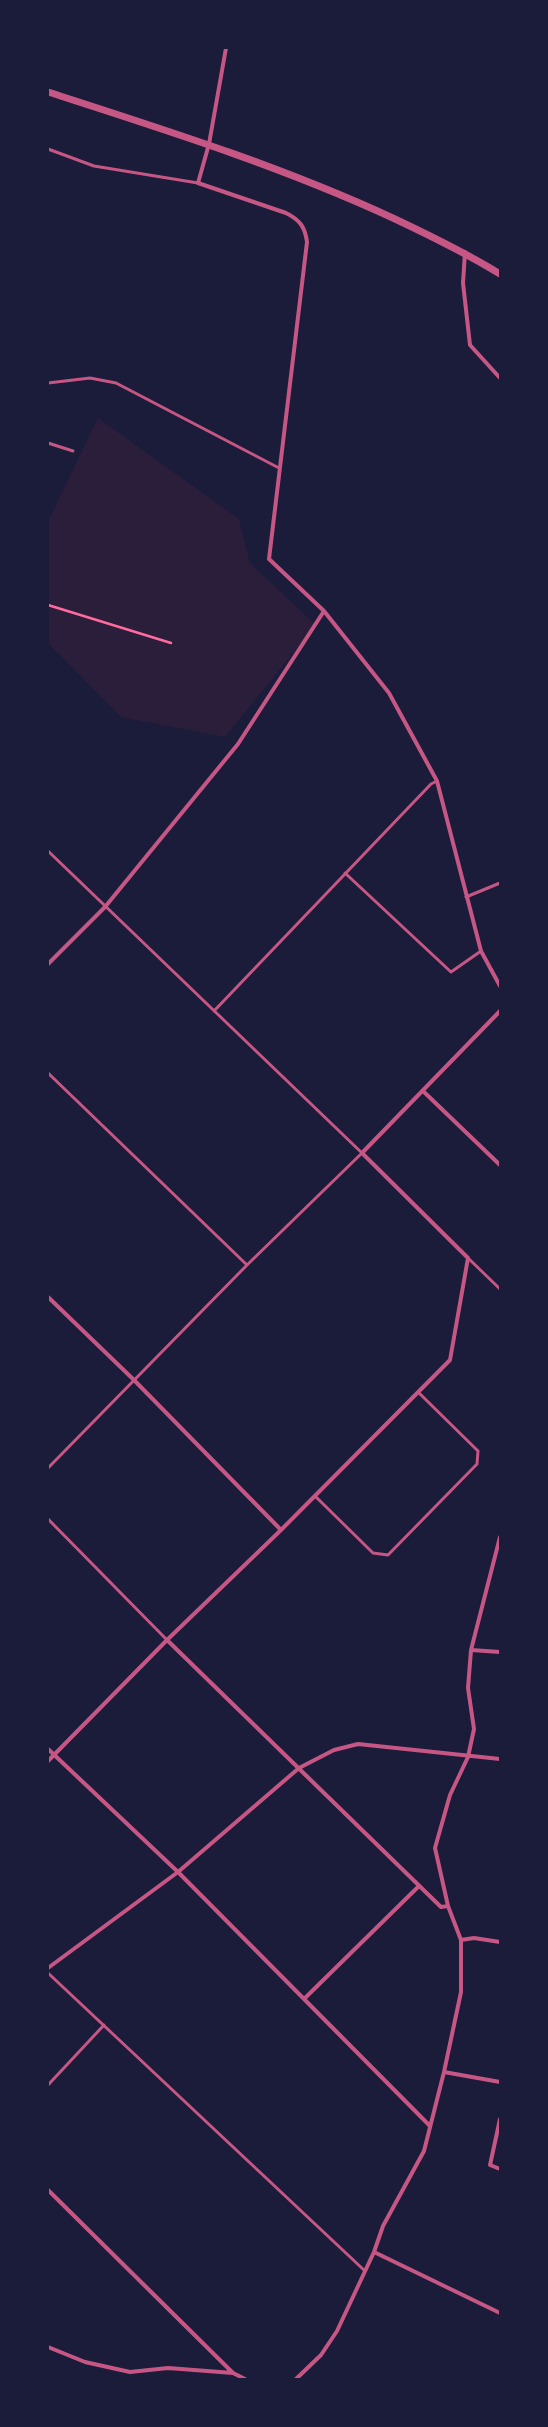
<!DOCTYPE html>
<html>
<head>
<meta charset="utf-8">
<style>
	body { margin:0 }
	#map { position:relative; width:548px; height:2427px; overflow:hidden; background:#1b1b3a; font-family:"Varela Round",sans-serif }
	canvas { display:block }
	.frame { position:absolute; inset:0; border:49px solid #1b1b3a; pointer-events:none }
</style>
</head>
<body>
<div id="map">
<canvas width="548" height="2427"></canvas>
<div class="frame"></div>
</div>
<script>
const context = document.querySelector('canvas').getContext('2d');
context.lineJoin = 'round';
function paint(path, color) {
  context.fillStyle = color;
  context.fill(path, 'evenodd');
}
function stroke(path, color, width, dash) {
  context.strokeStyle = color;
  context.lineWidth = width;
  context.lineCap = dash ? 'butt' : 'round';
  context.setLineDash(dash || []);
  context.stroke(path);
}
const green = new Path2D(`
	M98 418 239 519 250 563 316 625 225 737 121 717 48 643V521Z`);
const path = new Path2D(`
	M48 605 171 643`);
const service = new Path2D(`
	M48 149 94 166 198 183
	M48 383 90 378 116 383 279 468
	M48 443 73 451
	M48 851 362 1153 247 1265 48 1468
	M345 873 451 972 481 951
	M466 897 500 883
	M214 1011 431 784 437 781
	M48 1073 247 1265
	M468 1258 500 1289
	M315 1496 373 1553 388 1555 477 1464 478 1451 418 1392
	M48 1519 167 1640
	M48 1973 365 2271
	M48 2085 104 2025`);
const minor = new Path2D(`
	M465 252 463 283 470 345 500 378
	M324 611 389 693 437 781 481 951 500 986
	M48 964 105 907 238 744 324 611 269 559 307 242C305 227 300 220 286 213L198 183 209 144 226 48
	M424 1092 500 1165
	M48 1297 134 1380 281 1530
	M167 1640 441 1907 448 1906
	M471 1650 500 1652
	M48 1749 178 1872 430 2126
	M48 1761 167 1640 281 1530 450 1360 468 1258 362 1153 500 1011
	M461 1940 474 1938 500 1942
	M48 1968 178 1872 299 1768 334 1750 358 1744 500 1759
	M304 1999 419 1886
	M444 2072 500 2082
	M500 2119 490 2165 500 2169
	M48 2190 233 2373 245 2379
	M374 2252 500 2313
	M48 2347 85 2362 130 2372 168 2368 233 2373
	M296 2379 321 2355 337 2331 374 2252 383 2226 424 2151 444 2072 461 1992V1940L448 1906 435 1848 450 1795 468 1757 474 1729 468 1688 471 1650 500 1537`);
const tertiary = new Path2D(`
	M48 92C166 130 283 167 395 219 431 236 466 253 500 274`);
paint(green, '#2a1e3b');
stroke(path, '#ff6b9d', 2.5);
stroke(service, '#c65784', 3);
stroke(minor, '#c65784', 4);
stroke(tertiary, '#c65784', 7);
</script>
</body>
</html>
